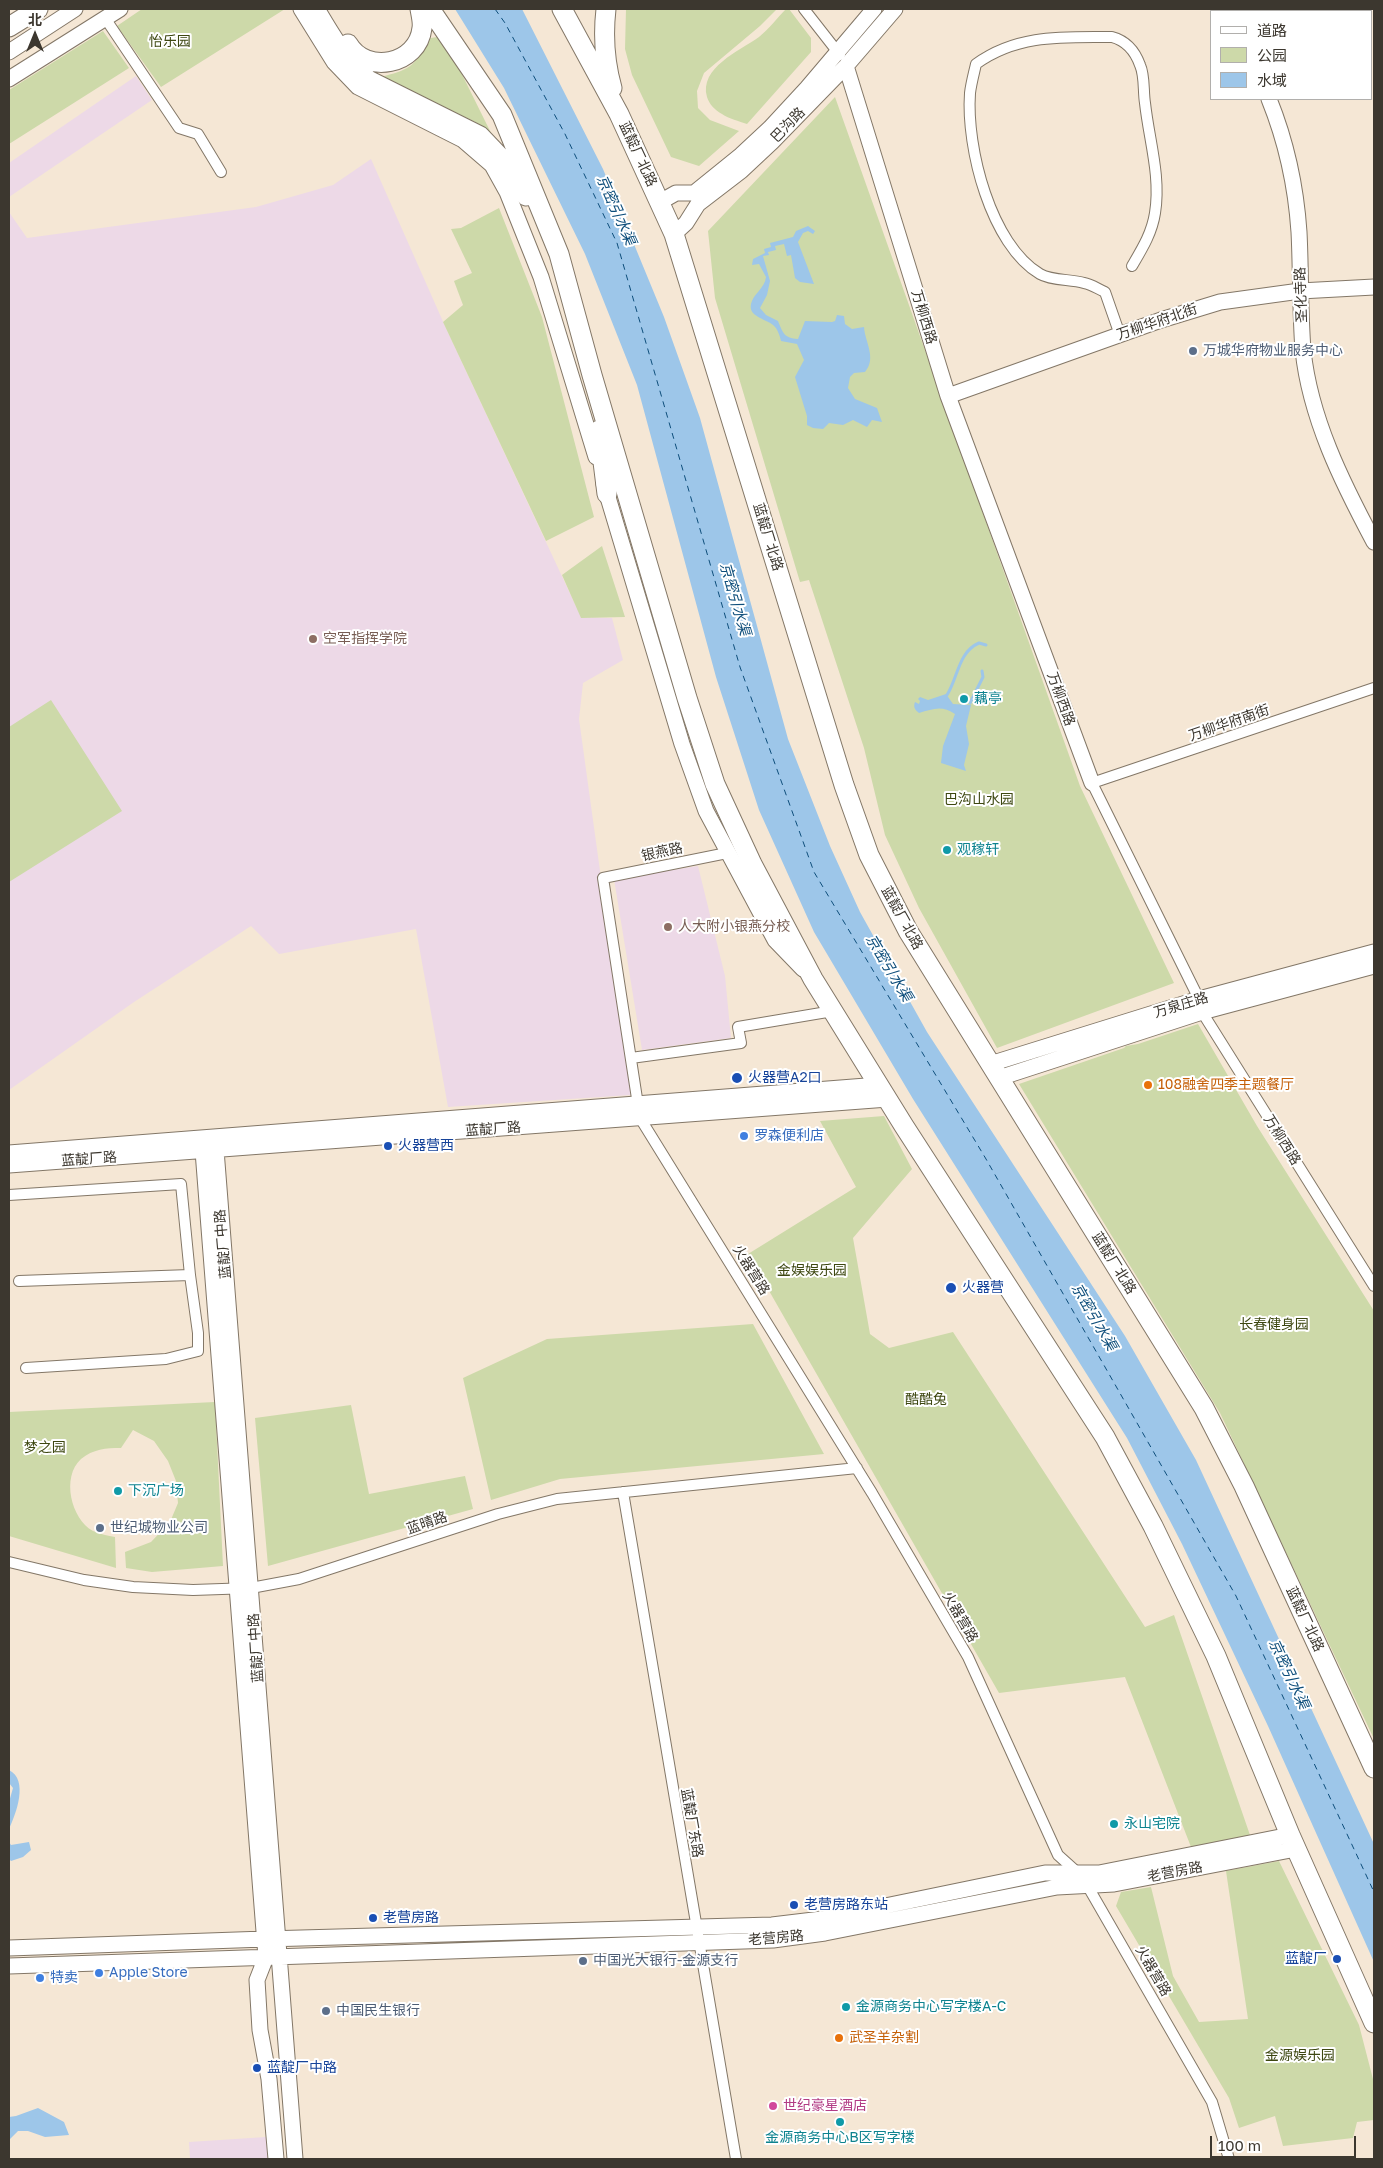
<!DOCTYPE html>
<html>
<head>
<meta charset="utf-8">
<style>
	body { margin:0 }
	#map { position:relative; width:1383px; height:2168px; overflow:hidden; background:#f5e7d5; font-family:"Golos Text","Noto Sans SC",sans-serif }
	canvas { display:block }
	.frame { position:absolute; inset:0; border:10px solid #3c372f; pointer-events:none }
	.legend { position:absolute; left:1210px; top:10px; width:162px; height:90px; box-sizing:border-box; background:#fff; border:1px solid #b1afac; margin:0; padding:6px 9px; list-style:none; font-size:15px; color:#3c372f }
	.legend li { display:flex; align-items:center; gap:10px; height:25px }
	.legend b { width:25px; border:1px solid #b1afac }
	.north { position:absolute; left:10px; top:10px; width:50px; height:50px; -webkit-text-stroke:4px #fff; paint-order:stroke; rotate:0deg; font-size:14px; font-weight:700; line-height:20px; text-align:center; color:#3c372f }
	.north::after { content:''; display:block; margin:auto; width:18px; height:22px; background:#3c372f; clip-path:polygon(50% 0,100% 100%,50% 72%,0 100%) }
	.scale { position:absolute; left:1210px; top:2136px; width:146px; height:22px; box-sizing:border-box; border:2px solid #3c372f; border-top:0; padding-left:6px; font-size:15px; line-height:18px; white-space:nowrap; color:#3c372f; -webkit-text-stroke:4px #fff; paint-order:stroke }
</style>
</head>
<body>
<div id="map">
<canvas width="1383" height="2168"></canvas>
<div class="frame"></div>
<ul class="legend">
<li><b style="height:6px;background:#fff"></b>道路</li>
<li><b style="height:14px;background:#cdd9a9"></b>公园</li>
<li><b style="height:14px;background:#9dc6e9"></b>水域</li>
</ul>
<div class="north">北</div>
<div class="scale">100 m</div>
</div>
<script>
const context = document.querySelector('canvas').getContext('2d');
context.lineJoin = 'round';
function paint(path, color) {
  context.fillStyle = color;
  context.fill(path, 'evenodd');
}
function stroke(path, color, width, dash) {
  context.strokeStyle = color;
  context.lineWidth = width;
  context.lineCap = dash ? 'butt' : 'round';
  context.setLineDash(dash || []);
  context.stroke(path);
}
function drawText(font, color, halo, rows, align = 'center') {
  context.font = font + ' "Golos Text","Noto Sans SC",sans-serif';
  context.lineWidth = 4;
  context.setLineDash([]);
  context.textBaseline = 'middle';
  context.strokeStyle = halo;
  context.fillStyle = color;
  for (const [text, x, y, turn = 0] of rows) {
    context.save();
    context.translate(x, y);
    context.rotate((+turn || 0) * Math.PI / 180);
    context.textAlign = isNaN(turn) ? turn : align;
    if (halo) context.strokeText(text, 0, 0);
    context.fillText(text, 0, 0);
    context.restore();
  }
}
const education = new Path2D(`
	M136 76 152 100 9 197V163Z
	M371 159 445 326 581 617 612 618 623 660 583 683 579 719 631 1095 448 1107 416 929 279 954 251 926 134 1002 9 1090V212L27 238 256 207 333 185Z
	M698 866 725 976 731 1038 642 1050 614 879Z
	M266 2137 268 2159H190L189 2142Z`);
const green = new Path2D(`
	M142 9H285L161 87 117 26Z
	M626 9H777L760 26 704 73 697 91 698 108 710 120 739 131 699 166 671 157 632 75 625 49Z
	M786 9H789L811 38V52L747 124C739 121 729 119 722 114 715 110 709 104 707 97 699 68 739 51 759 37 769 29 777 18 786 9Z
	M103 31 129 68 9 144V90Z
	M443 36 492 135 475 122 381 77C406 70 418 68 425 39Z
	M835 97 1080 786 1174 983 997 1048 919 908 885 835 864 748 809 580 800 582 715 298 708 231Z
	M499 208 542 317 594 517 546 541 443 322 463 305 454 281 472 273 451 229 461 228Z
	M602 546 625 617 581 618 562 575Z
	M51 700 122 811 9 882V727Z
	M1198 1024 1257 1126 1374 1311V1739L1220 1413 1019 1084 1124 1048 1126 1046 1138 1044Z
	M884 1116 912 1169 853 1238 870 1334 889 1348 953 1332 1145 1627 1174 1615 1251 1838 1191 1847 1125 1677 999 1693 748 1254 856 1187 820 1121Z
	M753 1324 824 1454 560 1479 491 1500 463 1378 547 1339Z
	M215 1402 223 1566 152 1572 126 1568 125 1552 151 1542 170 1522 178 1503 176 1481 168 1461 154 1441 133 1430 121 1448C106 1448 93 1449 81 1459 61 1477 71 1519 93 1531 100 1534 108 1536 115 1537L116 1568 9 1536V1412Z
	M351 1405 369 1494 465 1476 473 1509 268 1566 255 1418Z
	M1279 1861 1359 2025 1374 2083V2120L1357 2122 1353 2138 1283 2146 1275 2116 1239 2128 1229 2098 1116 1906 1121 1892 1151 1887 1173 1976 1199 2022 1248 2019 1226 1871Z`);
const water = new Path2D(`
	M455 9H522L603 169 664 317 700 418 788 739 830 846 860 912 927 1032 1125 1336 1196 1460 1374 1844V1962L1268 1726 1182 1544 1127 1438 913 1099 814 932 759 810 716 677 637 385 585 254 504 88Z
	M808 226 815 231 813 234 808 231 803 233 798 242 814 284 800 282 795 278 791 255 787 256 784 244 775 246 776 250 768 252 769 255 763 256 770 281 767 295 760 308 766 315 778 321C783 333 784 338 798 339L805 321 832 322 835 321 837 315 844 316 845 324 852 329 864 327C865 342 877 358 865 372L854 373 850 377 848 388 855 399 877 408 882 422 872 420 867 427 853 420 843 425 829 423 823 429 813 428 807 425V416L795 377 804 360 797 344 781 341C780 337 778 330 775 327 769 319 748 318 751 304 753 294 765 288 766 277L759 264 752 265 753 259 765 253 764 249 771 247 770 243 793 237 796 231Z
	M946 694 953 704 971 705 966 726 969 744 964 765 966 771 941 763 943 746 955 714C942 705 933 709 919 713 915 710 913 707 915 702L919 704 920 701 918 699 920 697 928 700Z
	M9 1770C29 1780 16 1814 9 1829V1802L13 1788 9 1783Z
	M9 1842 11 1845 29 1842 31 1850 23 1857 11 1861 9 1859Z
	M38 2108 64 2122 69 2135 45 2137 28 2131H18L9 2140V2117L16 2116Z`);
const stream = new Path2D(`
	M947 695C958 678 958 652 979 643L986 645
	M970 703 983 677 982 671`);
const ferry = new Path2D(`
	M495 9 505 23 565 134 617 243 740 667 814 872 986 1159 1236 1596 1374 1892`);
const street = new Path2D(`
	M804 9 840 55
	M105 18 179 128 198 134 221 172
	M1120 335 1105 292C1098 289 1091 284 1084 283 1071 279 1052 281 1040 274 991 245 966 148 970 93 971 84 974 73 976 64 1017 34 1063 37 1112 37 1127 41 1135 51 1140 65 1145 76 1143 91 1145 103 1149 140 1161 176 1155 213 1152 233 1142 249 1132 266
	M1374 688 1092 783 1199 999 1202 1012 1374 1286
	M727 853 603 878 640 1118 872 1493 968 1657 1058 1855 1078 1873 1087 1885 1212 2102 1229 2159
	M631 1058 741 1043 738 1027 833 1011
	M9 1195 181 1184 190 1275
	M19 1281 190 1275 198 1333V1351L166 1359 26 1368
	M623 1492 736 2159
	M9 1562 84 1580 133 1587 193 1590 251 1588 299 1579 498 1514 557 1499 857 1468`);
const secondary = new Path2D(`
	M301 9 334 62 358 87 463 140 492 165 507 192 541 277 596 457
	M1220 9 1222 11
	M9 52 75 9
	M846 66 948 396 1092 783
	M9 79 120 9
	M1269 99C1286 141 1296 187 1299 232 1301 271 1300 311 1303 350 1310 418 1342 482 1374 542
	M660 202 676 193H694L741 155 770 128 807 88 874 9
	M674 234 686 223 698 204 741 171 772 142 846 66 895 9
	M948 396 1161 320 1220 302 1300 291 1374 287
	M604 484 682 744 706 811 775 940 803 969
	M990 1064 1199 999 1374 952
	M999 1078 1202 1012 1374 966
	M215 1137 295 2159
	M203 1151 266 1957 257 1980 260 2030 269 2079 276 2159
	M9 1153 879 1085
	M9 1165 888 1099
	M9 1948 265 1939 772 1925 822 1919 1045 1873H1099L1290 1835
	M9 1966 773 1940 825 1933 1057 1887 1114 1884 1296 1849`);
const highway = new Path2D(`
	M315 9C331 36 344 59 368 80L480 136 500 157 526 196
	M430 9 502 115 559 254 592 375 687 698 715 784 752 864 813 979 904 1126 1105 1437 1153 1526 1216 1656 1290 1835 1374 2023
	M562 9 619 114 674 234 844 785 869 855 908 931 1204 1408 1244 1486 1374 1768
	M606 9C603 35 605 63 612 88
	M9 27 38 9
	M348 44C366 75 418 65 422 28 423 22 421 15 420 9
	M599 430 607 494`);
const markers = [
	[1193,351,5,"#5c6f8a"],
	[313,639,5,"#8d6e63"],
	[964,699,5,"#0f9aa8"],
	[947,850,5,"#0f9aa8"],
	[668,927,5,"#8d6e63"],
	[737,1078,6,"#1a4fb4"],
	[1148,1085,5,"#e8710a"],
	[744,1136,5,"#3f7fe0"],
	[388,1146,5,"#1a4fb4"],
	[951,1288,6,"#1a4fb4"],
	[118,1491,5,"#0f9aa8"],
	[100,1528,5,"#5c6f8a"],
	[1114,1824,5,"#0f9aa8"],
	[794,1905,5,"#1a4fb4"],
	[373,1918,5,"#1a4fb4"],
	[1337,1959,5,"#1a4fb4"],
	[583,1961,5,"#5c6f8a"],
	[99,1973,5,"#3f7fe0"],
	[40,1978,5,"#3f7fe0"],
	[846,2007,5,"#0f9aa8"],
	[326,2011,5,"#5c6f8a"],
	[839,2038,5,"#e8710a"],
	[257,2068,5,"#1a4fb4"],
	[773,2106,5,"#d1479c"],
	[840,2122,5,"#0f9aa8"]
];
const parkNames = [
	["怡乐园",170,42],
	["巴沟山水园",979,800],
	["金娱娱乐园",812,1271],
	["长春健身园",1274,1325],
	["酷酷兔",926,1400],
	["梦之园",45,1448],
	["金源娱乐园",1300,2056]
];
const streetNames = [
	["巴沟路",788,125,-46],
	["蓝靛厂北路",638,154,65],
	["圣化寺路",1301,295,-92],
	["万柳西路",924,317,73],
	["万柳华府北街",1157,322,-19],
	["蓝靛厂北路",768,537,73],
	["万柳西路",1061,699,70],
	["万柳华府南街",1229,723,-19],
	["银燕路",662,852,-12],
	["蓝靛厂北路",902,918,61],
	["万泉庄路",1181,1005,-17],
	["蓝靛厂路",493,1129,-4],
	["万柳西路",1282,1140,58],
	["蓝靛厂路",89,1159,-4],
	["蓝靛厂中路",223,1244,-95],
	["蓝靛厂北路",1114,1263,58],
	["火器营路",751,1270,58],
	["蓝晴路",427,1523,-19],
	["火器营路",960,1617,60],
	["蓝靛厂北路",1305,1619,65],
	["蓝靛厂中路",256,1648,-94],
	["蓝靛厂东路",692,1823,80],
	["老营房路",1175,1872,-11],
	["老营房路",776,1938,-5],
	["火器营路",1153,1971,60]
];
const serviceNames = [
	["万城华府物业服务中心",1203,351],
	["世纪城物业公司",110,1528],
	["中国光大银行-金源支行",593,1961],
	["中国民生银行",336,2011]
];
const educationNames = [
	["空军指挥学院",323,639],
	["人大附小银燕分校",678,927]
];
const cultureNames = [
	["藕亭",974,699],
	["观稼轩",957,850],
	["下沉广场",128,1491],
	["永山宅院",1124,1824],
	["金源商务中心写字楼A-C",856,2007],
	["金源商务中心B区写字楼",840,2138,"center"]
];
const transitNames = [
	["火器营A2口",748,1078],
	["火器营西",398,1146],
	["火器营",962,1288],
	["老营房路东站",804,1905],
	["老营房路",383,1918],
	["蓝靛厂",1327,1959,"right"],
	["蓝靛厂中路",267,2068]
];
const foodNames = [
	["108融舍四季主题餐厅",1158,1085],
	["武圣羊杂割",849,2038]
];
const shopNames = [
	["罗森便利店",754,1136],
	["Apple Store",109,1973],
	["特卖",50,1978]
];
const hotelNames = [
	["世纪豪星酒店",783,2106]
];
const waterNames = [
	["京密引水渠",616,210,66],
	["京密引水渠",735,599,74],
	["京密引水渠",889,968,59],
	["京密引水渠",1094,1317,60],
	["京密引水渠",1289,1674,65]
];
paint(education, '#edd9e7');
paint(green, '#cdd9a9');
paint(water, '#9dc6e9');
stroke(stream, '#9dc6e9', 3);
stroke(ferry, '#0e4e7b', 1, [6, 5]);
stroke(street, '#837767', 12);
stroke(secondary, '#837767', 17);
stroke(highway, '#837767', 21);
stroke(street, '#fff', 10);
stroke(secondary, '#fff', 15);
stroke(highway, '#fff', 19);
for (const [x, y, r, color] of markers) {
  const dot = new Path2D();
  dot.arc(x, y, r, 0, 2 * Math.PI);
  context.fillStyle = color;
  context.fill(dot);
  stroke(dot, '#fff', 2);
}
drawText('14px', '#3d4710', '#fff', parkNames);
drawText('14px', '#3c372f', '#fff', streetNames);
drawText('14px', '#4e5e75', '#fff', serviceNames, 'left');
drawText('14px', '#785e54', '#fff', educationNames, 'left');
drawText('14px', '#0d838f', '#fff', cultureNames, 'left');
drawText('14px', '#164399', '#fff', transitNames, 'left');
drawText('14px', '#c56008', '#fff', foodNames, 'left');
drawText('14px', '#366cbe', '#fff', shopNames, 'left');
drawText('14px', '#b23c85', '#fff', hotelNames, 'left');
drawText('italic 15px', '#0e4e7b', '#fff', waterNames);
</script>
</body>
</html>
